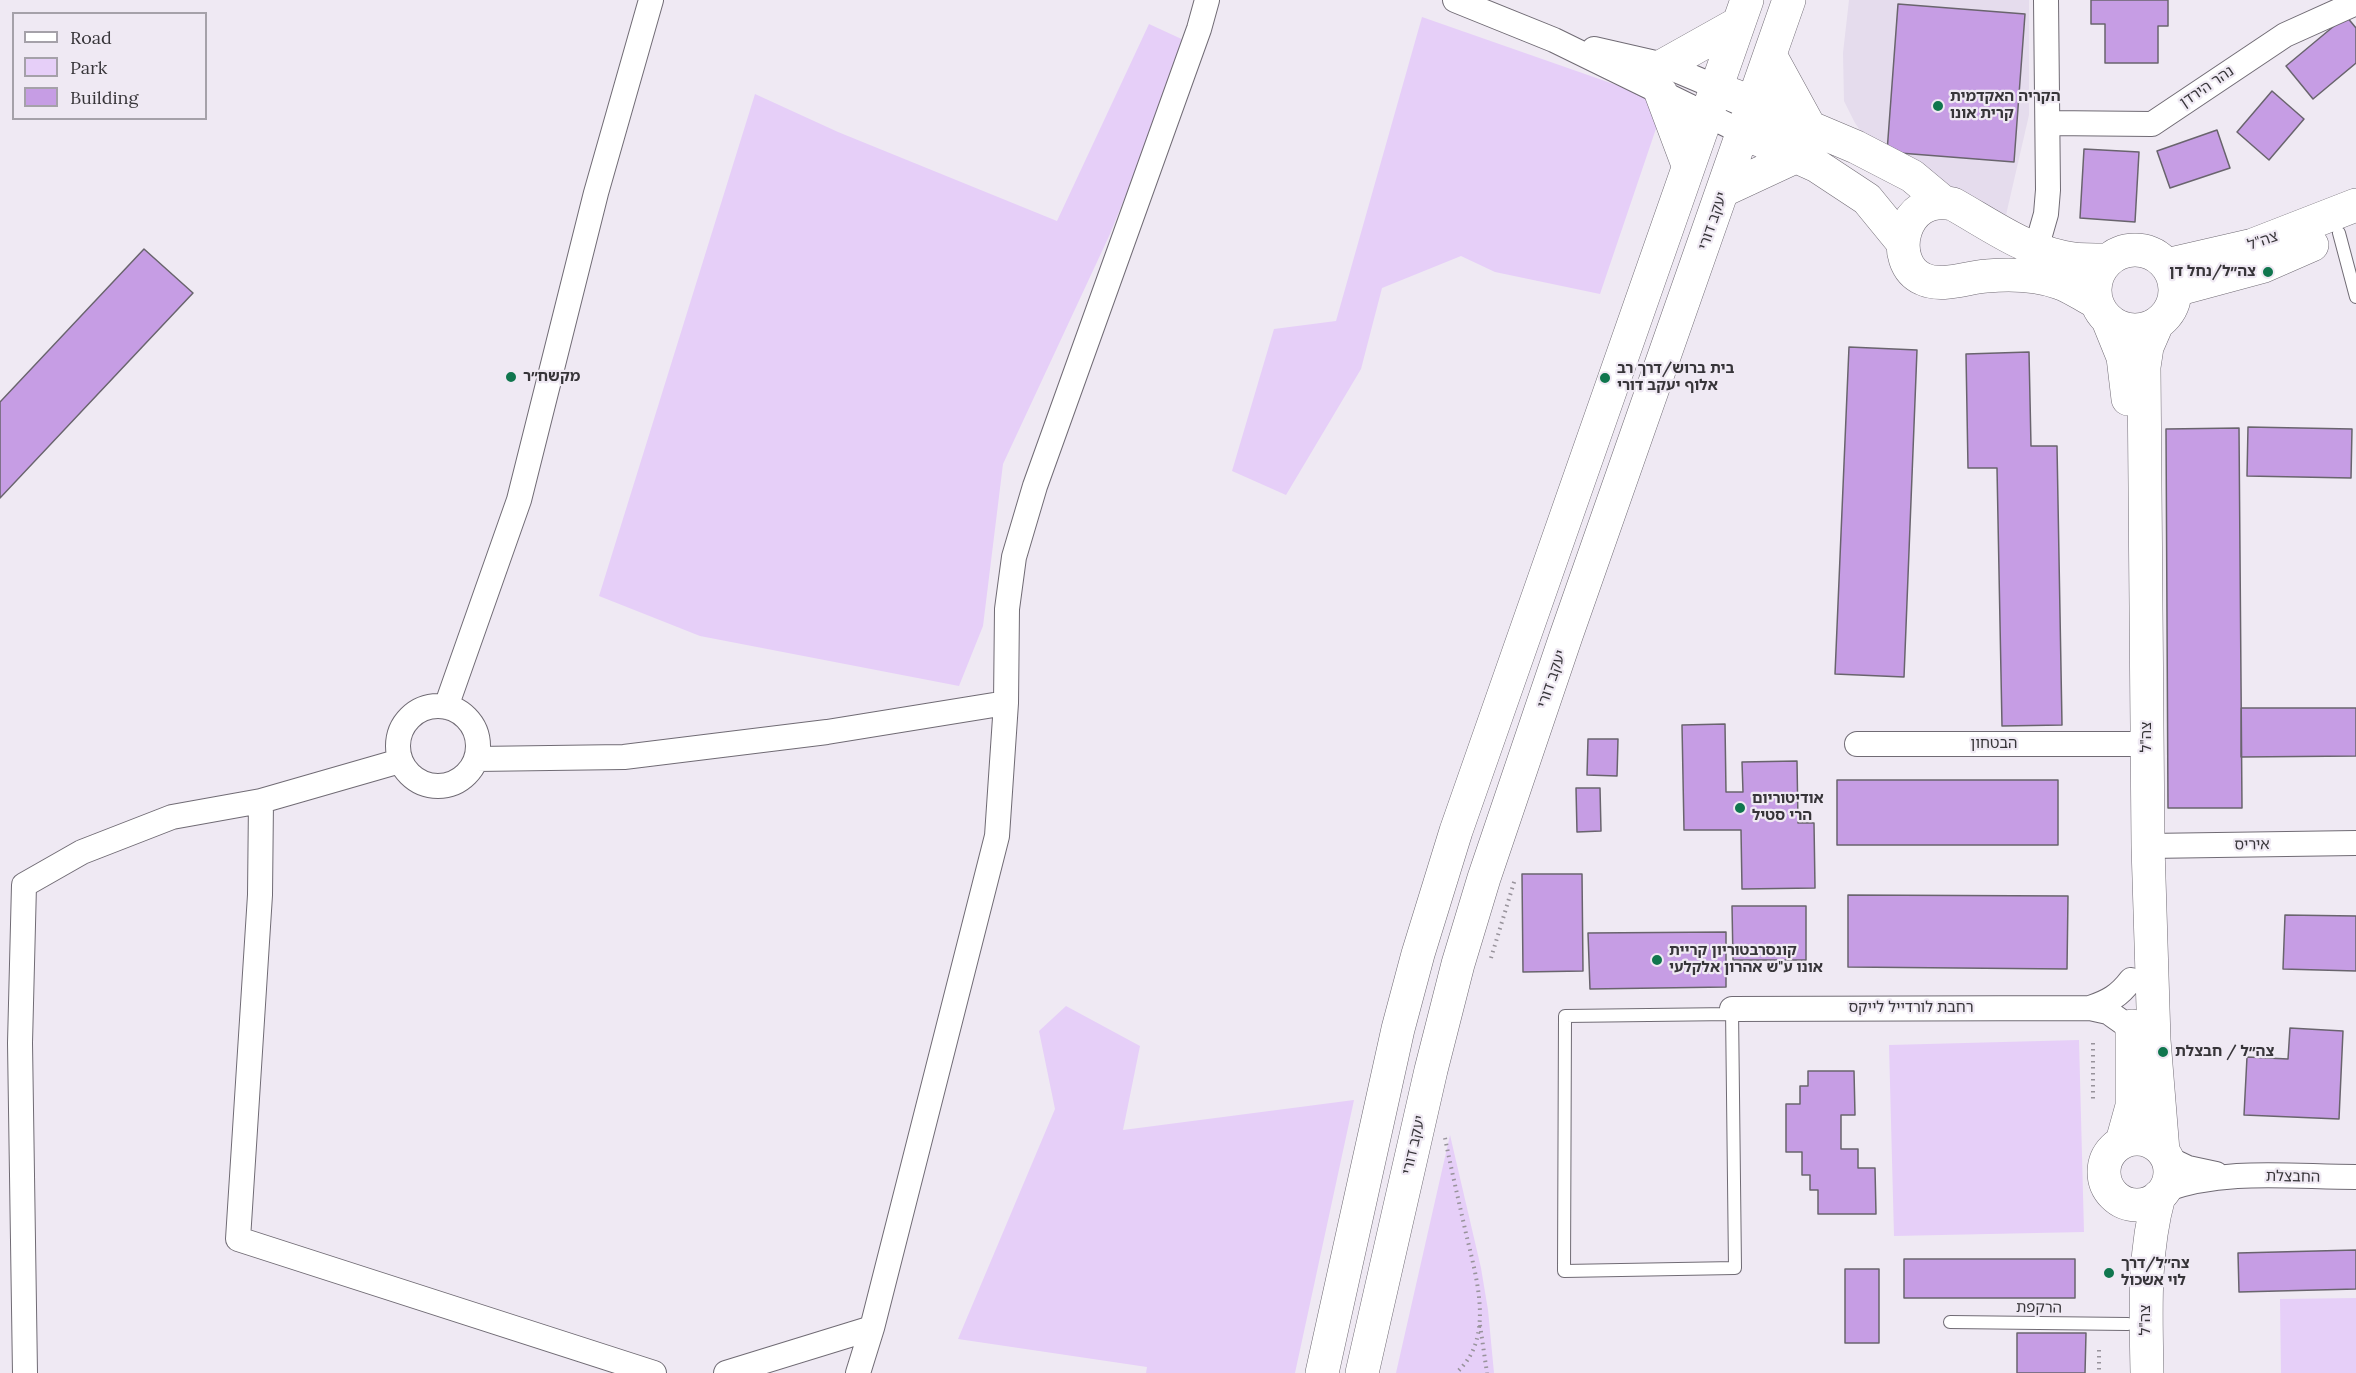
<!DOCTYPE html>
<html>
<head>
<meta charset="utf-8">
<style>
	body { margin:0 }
	#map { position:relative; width:2356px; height:1373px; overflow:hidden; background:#efe9f3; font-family:Lora,serif }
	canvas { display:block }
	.legend { position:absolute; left:12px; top:12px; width:195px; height:108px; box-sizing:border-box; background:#efe9f3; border:2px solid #a5a1a9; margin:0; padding:8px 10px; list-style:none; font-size:18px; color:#373539 }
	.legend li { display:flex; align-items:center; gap:12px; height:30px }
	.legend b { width:30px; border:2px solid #a5a1a9 }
</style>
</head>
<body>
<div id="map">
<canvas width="2356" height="1373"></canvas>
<ul class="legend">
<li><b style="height:8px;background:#fff"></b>Road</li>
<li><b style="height:16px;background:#e6cff8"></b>Park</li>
<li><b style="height:16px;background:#c69de4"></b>Building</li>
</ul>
</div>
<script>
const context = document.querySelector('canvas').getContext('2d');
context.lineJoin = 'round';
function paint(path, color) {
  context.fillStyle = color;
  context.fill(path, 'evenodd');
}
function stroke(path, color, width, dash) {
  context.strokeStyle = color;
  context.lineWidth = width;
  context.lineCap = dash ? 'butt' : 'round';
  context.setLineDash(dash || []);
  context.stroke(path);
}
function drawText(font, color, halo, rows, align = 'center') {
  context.font = font + ' Lora,"Noto Sans Hebrew",serif';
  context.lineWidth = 4.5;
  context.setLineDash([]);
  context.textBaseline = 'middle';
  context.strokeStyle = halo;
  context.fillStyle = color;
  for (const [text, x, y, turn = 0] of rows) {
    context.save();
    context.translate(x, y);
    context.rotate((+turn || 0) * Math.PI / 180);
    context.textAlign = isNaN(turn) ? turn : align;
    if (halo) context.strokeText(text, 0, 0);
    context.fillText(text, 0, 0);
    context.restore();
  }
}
const built = new Path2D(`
	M1849 0H2029V115L2006 215 1887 164 1867 140 1855 123 1844 101 1843 53Z`);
const green = new Path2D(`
	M1422 17 1665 102 1600 294 1495 272 1461 256 1382 288 1361 369 1286 495 1232 471 1274 329 1336 321Z
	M1149 24 1188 42 1110 234 1003 464 983 626 959 686 700 636 599 596 755 94 838 132 1057 221Z
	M1066 1006 1140 1046 1123 1130 1354 1100 1295 1373H1146L1147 1367 958 1339 1055 1109 1039 1031Z
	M2079 1040 2084 1232 1894 1236 1889 1045Z
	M1450 1135 1481 1268 1488 1310 1494 1373H1396Z
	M2356 1298V1373H2281L2280 1299Z`);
const building = new Path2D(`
	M2091 0H2168V26H2158V63H2105V24H2091Z
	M1898 4 2025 14 2014 162 1887 152Z
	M2346 16 2356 28V63L2313 99 2286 66Z
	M2272 91 2304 119 2269 160 2237 132Z
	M2217 130 2230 168 2170 188 2157 151Z
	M2084 149 2139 152 2135 222 2080 218Z
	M144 249 193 293 0 498V402Z
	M1849 347 1917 350 1904 677 1835 674Z
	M2029 352 2031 446H2057L2062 725 2002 726 1997 468H1968L1966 354Z
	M2248 427 2352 429 2351 478 2247 476Z
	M2239 428 2242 808H2168L2166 429Z
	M2241 708H2356V756L2241 757Z
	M1725 724 1726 792H1743L1742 762 1797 761 1798 823H1814L1815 888 1742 889 1741 830H1684L1682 725Z
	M1588 739H1618L1617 776 1587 775Z
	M1837 780H2058V845H1837Z
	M1576 788H1600L1601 831 1577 832Z
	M1522 874H1582L1583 971 1523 972Z
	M1848 895 2068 896 2067 969 1848 967Z
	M1732 906H1806V960H1733Z
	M2285 915 2356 916V971L2283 969Z
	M1726 932V987L1590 989 1588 933Z
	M2290 1028 2343 1031 2339 1119 2244 1115 2247 1057 2288 1059Z
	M1808 1071H1854L1855 1115H1841V1149H1858V1168H1875L1876 1214H1818V1190H1810V1175H1802V1152H1786V1104H1800V1086H1808Z
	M2356 1250V1289L2239 1292 2238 1253Z
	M1904 1259H2075V1298H1904Z
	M1845 1269H1879V1343H1845Z
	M2017 1333H2086L2085 1373H2017Z`);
const path = new Path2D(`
	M1491 958 1515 879
	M2093 1043V1101
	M1445 1138C1451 1168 1458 1198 1465 1229 1475 1274 1497 1337 1456 1373
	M1480 1325 1487 1373
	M2099 1350V1373`);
const lane = new Path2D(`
	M2339 233 2356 297
	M1732 1009 1735 1268 1564 1271 1565 1016 1732 1014
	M1950 1322 2128 1324`);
const street = new Path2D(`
	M1455 0 1554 40 1744 133
	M1594 49 1664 65 1716 87
	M2048 123 2152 124 2285 35 2356 3
	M2036 249 2046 214 2048 190 2046 0
	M398 746a40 40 0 1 1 80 0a40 40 0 1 1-80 0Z
	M446 707 519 500 596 193 651 0
	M1857 744H2131
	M476 759 624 757 827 732 1006 703
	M400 761 261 801 260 895 238 1239 654 1373
	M2148 846 2356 843
	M2090 1008C2108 1002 2119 996 2131 980
	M1732 1009 2090 1008 2108 1012 2132 1029
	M2167 1158 2188 1168 2216 1174
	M2164 1190C2225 1168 2292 1177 2356 1177
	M25 1373 20 1043 24 885 82 852 172 817 261 801
	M726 1373 872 1328
	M858 1373 872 1328 997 836 1006 703 1007 609 1014 557 1035 486 1199 29 1207 0`);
const secondary = new Path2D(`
	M1770 55 1810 128
	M1664 65 1739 23
	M1661 93 1688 165
	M1733 95 1856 147 1912 176 1942 201
	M1744 133 1817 166 1867 199 1903 243
	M1724 190 1795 157
	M2095 290a40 40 0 1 1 80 0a40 40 0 1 1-80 0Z
	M2166 265 2253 245 2356 205
	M2175 290 2264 266 2312 245
	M2096 302C2084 296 2072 287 2060 283 2038 275 2010 274 1987 276 1968 277 1942 288 1923 279 1887 263 1902 192 1953 204 1987 223 2023 249 2062 257 2077 261 2093 260 2108 260
	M2108 320 2123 357 2128 399
	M2157 324 2147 347 2144 367 2148 846 2154 1040 2163 1151
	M2104 1172a33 33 0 1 1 66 0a33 33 0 1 1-66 0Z
	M2122 1142 2132 1106V1026
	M1322 1373 1398 1029 1418 954 1456 831 1747 0
	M1362 1373 1431 1070 1458 964 1484 878 1566 636 1789 0
	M2147 1373C2146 1313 2143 1254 2159 1196`);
const markers = [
	[1938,106,6,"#10764e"],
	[2268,272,6,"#10764e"],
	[511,377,6,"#10764e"],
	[1605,378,6,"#10764e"],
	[1740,808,6,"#10764e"],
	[1657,960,6,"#10764e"],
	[2163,1052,6,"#10764e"],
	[2109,1273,6,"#10764e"]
];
const streetNames = [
	["נהר הירדן",2207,87,-34],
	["יעקב דורי",1713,221,-71],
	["צה\"ל",2263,241,-19],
	["יעקב דורי",1552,679,-71],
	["צה\"ל",2147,737,-90],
	["הבטחון",1994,744],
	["איריס",2252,845,-1],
	["רחבת לורדייל לייקס",1911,1008],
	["יעקב דורי",1414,1145,-77],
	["החבצלת",2293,1177,1],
	["הרקפת",2039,1308,1],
	["צה\"ל",2146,1320,-90]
];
const poiNames = [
	["הקריה האקדמית",1950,97],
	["קרית אונו",1950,114],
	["צה״ל/נחל דן",2256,272,"right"],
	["בית ברוש/דרך רב",1617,369],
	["אלוף יעקב דורי",1617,386],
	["מקשח״ר",523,377],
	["אודיטוריום",1752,799],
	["הרי סטיל",1752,816],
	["קונסרבטוריון קריית",1669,951],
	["אונו ע\"ש אהרון אלקלעי",1669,968],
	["צה״ל / חבצלת",2175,1052],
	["צה״ל/דרך",2121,1264],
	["לוי אשכול",2121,1281]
];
paint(built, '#e5dced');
paint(green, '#e6cff8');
paint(building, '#c69de4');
stroke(building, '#69646d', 1.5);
stroke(lane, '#706b74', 14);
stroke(street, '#706b74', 26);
stroke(secondary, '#706b74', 34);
stroke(path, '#98939b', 4, [1.5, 4.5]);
stroke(lane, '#fff', 12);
stroke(street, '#fff', 24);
stroke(secondary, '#fff', 33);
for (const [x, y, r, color] of markers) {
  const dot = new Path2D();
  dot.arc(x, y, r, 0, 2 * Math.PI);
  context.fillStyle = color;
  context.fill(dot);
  stroke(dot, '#efe9f3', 2);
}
drawText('15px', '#373539', '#efe9f3', streetNames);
drawText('bold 15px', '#373539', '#efe9f3', poiNames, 'left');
</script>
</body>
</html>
